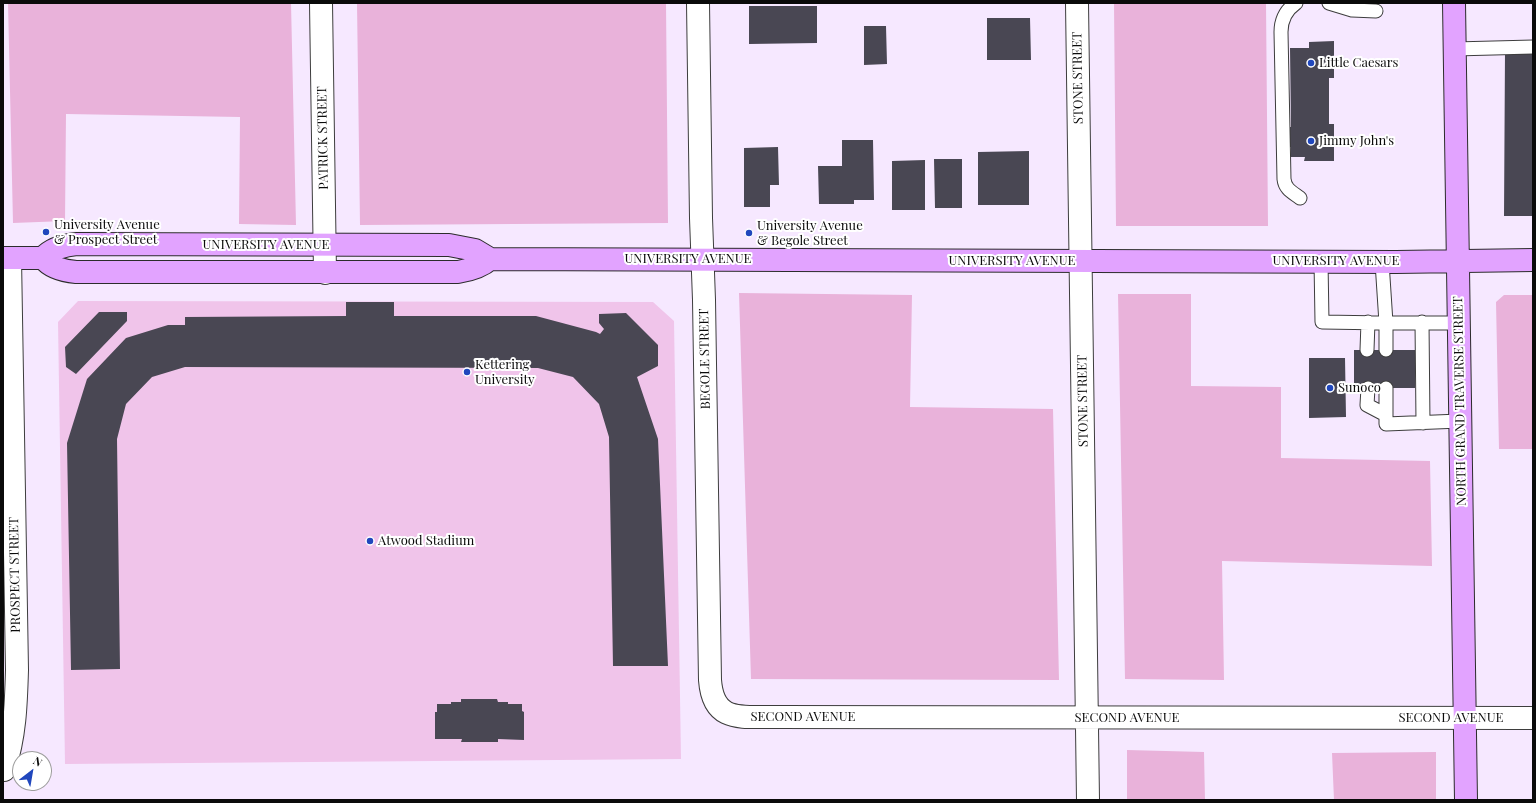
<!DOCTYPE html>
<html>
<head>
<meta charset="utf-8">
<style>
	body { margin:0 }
	#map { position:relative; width:1536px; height:803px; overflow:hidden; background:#f6e8ff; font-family:"Playfair Display",serif }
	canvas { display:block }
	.frame { position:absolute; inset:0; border:4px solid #0a0a0a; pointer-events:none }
	.north { position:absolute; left:12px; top:751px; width:40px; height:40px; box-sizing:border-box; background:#fff; border:1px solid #9d9d9d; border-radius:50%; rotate:31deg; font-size:11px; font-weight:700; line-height:16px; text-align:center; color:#0a0a0a }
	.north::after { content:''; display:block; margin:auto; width:14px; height:18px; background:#2047bd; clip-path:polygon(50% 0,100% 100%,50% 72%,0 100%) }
</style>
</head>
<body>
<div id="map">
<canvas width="1536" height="803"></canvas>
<div class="frame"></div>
<div class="north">N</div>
</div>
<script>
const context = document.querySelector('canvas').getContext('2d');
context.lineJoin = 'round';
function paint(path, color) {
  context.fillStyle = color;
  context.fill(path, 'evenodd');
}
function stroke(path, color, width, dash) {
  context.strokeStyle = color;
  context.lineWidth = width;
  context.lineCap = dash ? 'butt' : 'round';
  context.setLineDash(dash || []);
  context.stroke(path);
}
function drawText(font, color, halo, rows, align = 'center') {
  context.font = font + ' "Playfair Display",serif';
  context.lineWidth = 4;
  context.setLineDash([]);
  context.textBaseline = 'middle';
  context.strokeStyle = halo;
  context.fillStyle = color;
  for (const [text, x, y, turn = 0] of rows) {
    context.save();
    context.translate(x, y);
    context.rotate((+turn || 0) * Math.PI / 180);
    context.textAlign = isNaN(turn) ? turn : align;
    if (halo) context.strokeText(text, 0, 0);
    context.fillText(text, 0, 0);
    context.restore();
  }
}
const green = new Path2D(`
	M8 3H291L296 225 239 224 240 117 66 114 65 221 13 223Z
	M357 3H666L668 223 360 225Z
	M1114 3H1266L1268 226H1116Z
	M739 293 912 295 910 407 1053 409 1059 680 751 679Z
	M1118 294H1191V386L1281 387V458L1430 461 1432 566 1222 561 1224 680 1125 679Z
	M1504 295H1533V449H1499L1496 302Z
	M1127 750 1204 752 1205 800H1127Z
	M1436 752V800H1334L1332 753Z`);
const pitch = new Path2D(`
	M78 301 653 302 674 321 681 759 65 764 58 322Z`);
const building = new Path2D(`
	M749 6H817V43L749 44Z
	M987 18H1030L1031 60H987Z
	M864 26H886L887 64 864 65Z
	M1334 41V78H1329V124H1334V161H1304L1305 157H1291V147H1284V127H1291L1290 48H1309V42Z
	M1505 52H1533V216H1504Z
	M842 140H873L874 200H854V204H819L818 166H842Z
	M778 147 779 185H770V207H744V148Z
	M1029 151V205H978V152Z
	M934 159H962V208H935Z
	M925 160V210H892V161Z
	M346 302H394V316H536L596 332 600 334 604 329 599 323V314L626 313 658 345V366L637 377 658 439 668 666H613L609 437 599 404 573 377 538 368 185 367 152 377 126 404 117 439 120 669 71 670 67 443 87 379 126 338 168 325H185V317L346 316Z
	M99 312H127V321L76 374 66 367 65 347Z
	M1354 350H1415V388H1354Z
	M1309 358H1345L1346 417 1309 418Z
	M461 699H497L498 702H508V704H522V711L524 712V740L498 739V742H461L462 739H435V712H437V704H451V702H461Z`);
const lane = new Path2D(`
	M1296 3C1286 10 1281 19 1281 32L1284 179C1285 189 1292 192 1300 198
	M1329 3 1352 10 1376 11
	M1454 49 1533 47
	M1321 261 1322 322 1386 323 1382 262
	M1422 322 1423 423
	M1367 350 1368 322
	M1386 350V323H1459
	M1368 388 1367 405 1386 415
	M1386 388V424L1460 421`);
const street = new Path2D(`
	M321 3 325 273
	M698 3 701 218 704 300 710 680C713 721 738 717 771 717L1533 718
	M1077 3 1088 800
	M4 770C15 736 16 705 17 670L10 258`);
const secondary = new Path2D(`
	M1454 3C1456 269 1464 534 1466 800
	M3 258H43C52 248 64 245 77 244L449 245 475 250 490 259 1396 262 1533 260
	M43 258C51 268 64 271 76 272H458C470 270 481 267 490 259`);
const markers = [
	[1311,63,4,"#2047bd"],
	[1311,141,4,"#2047bd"],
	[46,232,4,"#2047bd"],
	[749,233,4,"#2047bd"],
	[467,372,4,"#2047bd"],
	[1330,388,4,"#2047bd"],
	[370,541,4,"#2047bd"]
];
const poiNames = [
	["Little Caesars",1319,63],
	["Jimmy John's",1319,141],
	["University Avenue",54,225],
	["& Prospect Street",54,240],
	["University Avenue",757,226],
	["& Begole Street",757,241],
	["Kettering",475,365],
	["University",475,380],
	["Sunoco",1338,388],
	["Atwood Stadium",378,541]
];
const streetNames = [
	["STONE STREET",1078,78,-91],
	["PATRICK STREET",323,138,-91],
	["UNIVERSITY AVENUE",266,245],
	["UNIVERSITY AVENUE",688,259],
	["UNIVERSITY AVENUE",1012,261],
	["UNIVERSITY AVENUE",1336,261],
	["BEGOLE STREET",705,359,-91],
	["STONE STREET",1083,401,-91],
	["NORTH GRAND TRAVERSE STREET",1460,401,-91],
	["PROSPECT STREET",15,575,-91],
	["SECOND AVENUE",803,717],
	["SECOND AVENUE",1127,718],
	["SECOND AVENUE",1451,718]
];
paint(green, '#e9b2da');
paint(pitch, '#f0c4ea');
paint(building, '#494753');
stroke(lane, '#3d3d3d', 15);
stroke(street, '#3d3d3d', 24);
stroke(secondary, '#2c2c2c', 24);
stroke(lane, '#fff', 13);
stroke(street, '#fff', 22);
stroke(secondary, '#e2a3ff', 22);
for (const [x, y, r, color] of markers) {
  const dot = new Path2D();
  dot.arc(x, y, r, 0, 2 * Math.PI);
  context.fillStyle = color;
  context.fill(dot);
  stroke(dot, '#fff', 1.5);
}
drawText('13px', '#0a0a0a', '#fff', poiNames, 'left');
drawText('13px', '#0a0a0a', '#fff', streetNames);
</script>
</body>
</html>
